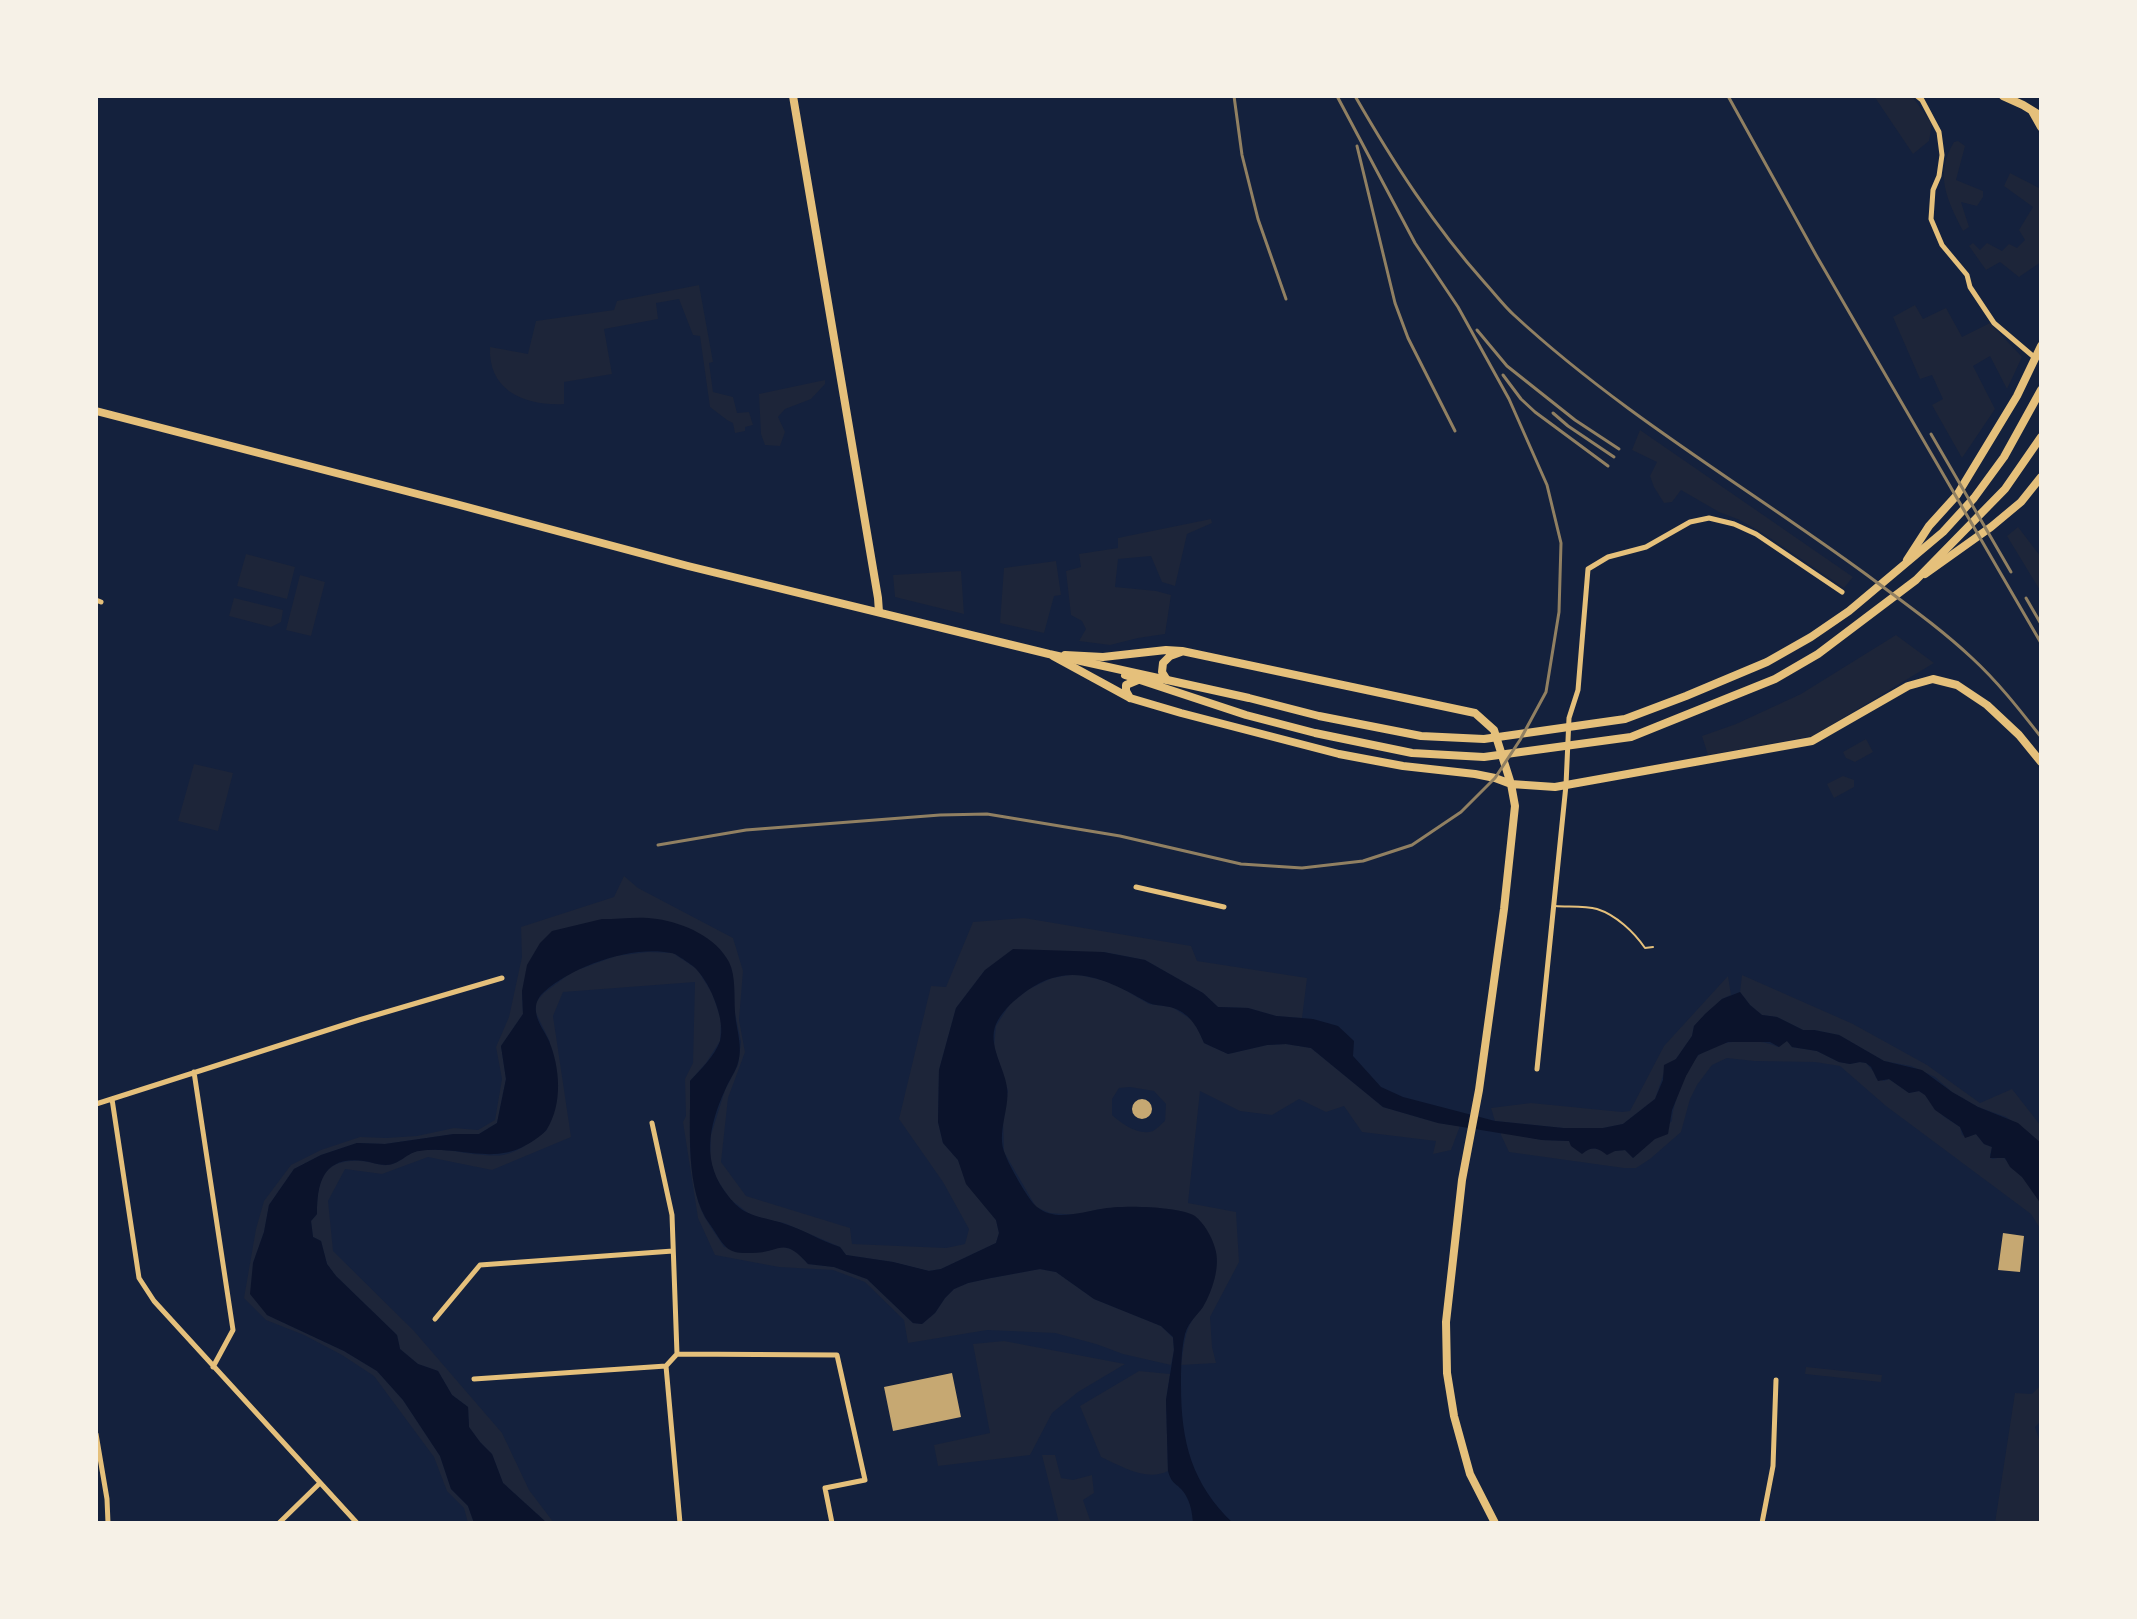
<!DOCTYPE html>
<html>
<head>
<meta charset="utf-8">
<style>
	body { margin:0 }
	#map { position:relative; width:2137px; height:1619px; overflow:hidden; background:#14213d; font-family:"Noto Serif",serif }
	canvas { display:block }
	.frame { position:absolute; inset:0; border:98px solid #f6f1e7; pointer-events:none }
</style>
</head>
<body>
<div id="map">
<canvas width="2137" height="1619"></canvas>
<div class="frame"></div>
</div>
<script>
const context = document.querySelector('canvas').getContext('2d');
context.lineJoin = 'round';
function paint(path, color) {
  context.fillStyle = color;
  context.fill(path, 'evenodd');
}
function stroke(path, color, width, dash) {
  context.strokeStyle = color;
  context.lineWidth = width;
  context.lineCap = dash ? 'butt' : 'round';
  context.setLineDash(dash || []);
  context.stroke(path);
}
const green = new Path2D(`
	M1874 96H1912L1932 124 1929 141 1913 154Z
	M1958 141 1965 146 1956 180 1983 191V197L1977 206 1961 202 1969 227 1963 231C1947 200 1934 174 1954 142Z
	M2010 173 2041 189V262L2019 277 2000 262 1986 270 1969 246 1973 243 1980 250 1987 243 2002 251 2009 244 2017 248 2025 240 2019 230 2033 207 2004 186Z
	M699 285 713 362 709 363 713 392 733 397 737 413 749 412 753 425 745 427V431L735 433 733 423 727 420 710 407 700 336 693 335 679 299 656 303 658 319 604 329 612 374 564 382V404C525 406 488 391 490 347L528 354 536 321 614 310 617 301Z
	M1915 305 1923 319 1946 308 1962 337 1990 323 2022 357 2007 389 1990 356 1973 366 1995 409 1962 458 1932 405 1943 399 1932 375 1920 379 1893 317Z
	M825 380V384L811 399 785 409 778 417 785 432 780 446 765 445 761 434 759 394Z
	M1640 430 1853 577 1844 588 1764 534 1740 520 1719 512 1681 490 1672 502 1664 503 1654 487 1650 476 1657 462 1632 450Z
	M1211 519 1212 523 1187 534 1175 586 1162 582 1151 556 1118 559 1115 587 1156 591 1171 595 1165 634 1138 638 1110 645 1079 641 1086 629 1082 621 1071 615 1066 571 1081 567 1079 554 1118 548V538Z
	M2018 527 2041 557V592L2007 536Z
	M246 554 295 567 287 599 237 586Z
	M1056 561 1061 595 1054 596 1044 633 1000 623 1004 568Z
	M961 571 964 614 895 597 893 575Z
	M300 575 325 582 311 636 286 630Z
	M234 598 283 610 281 622 271 627 229 616Z
	M1896 635 1934 663 1813 736 1708 755 1702 736 1736 724 1801 694Z
	M1866 739 1873 752 1855 762 1846 758 1843 752Z
	M194 764 233 773 218 831 178 821Z
	M1843 776 1854 780V787L1834 798 1827 784Z
	M624 876 638 888 733 938 743 971 739 1020 745 1052 728 1098 721 1162 746 1196 850 1228 852 1244 946 1248 965 1244 969 1229 943 1182 899 1119 931 986 946 987 973 922 1024 918 1191 946 1197 961 1307 978 1302 1018 1276 1016 1248 1008 1218 1007 1203 993 1145 960 1104 952 985 970 956 1008 939 1070 938 1122 943 1143 958 1160 967 1184 996 1220 999 1233 996 1243 941 1269 929 1271 893 1262 846 1255 840 1247 784 1223 763 1219 748 1213 730 1199 716 1178 710 1160 711 1135 725 1090 738 1065 741 1042 735 1013 656 919 522 991 523 1014 501 1046 506 1079 497 1123 479 1134H454L385 1144 357 1143 321 1155 294 1169 269 1205 264 1232 253 1263 267 1315 344 1351 377 1371 403 1400 440 1456 451 1489 468 1506 474 1523H468L464 1508 447 1491 434 1457 374 1376 342 1355 304 1335 266 1320 244 1298 256 1229 264 1201 291 1165 321 1150 360 1137 386 1138 417 1136 454 1128 478 1130 495 1120 502 1079 496 1047 509 1017 522 957 521 927 614 897Z
	M648 952 673 953 697 969 712 993 721 1019 720 1041 706 1063 690 1081C691 1124 685 1176 704 1216 710 1227 718 1237 724 1247L767 1251 781 1246 796 1251 808 1264 834 1267 867 1279 913 1323 922 1324 935 1313 945 1298 954 1289 968 1283 991 1278 1040 1269 1056 1272 1094 1299 1161 1326 1173 1338 1174 1350 1171 1365 1123 1354 1096 1344 1055 1333 987 1330 908 1343 904 1320 865 1282 833 1270 779 1267 715 1255 698 1218 683 1122 686 1116 685 1079 693 1063 695 982 563 992 553 1016 571 1137 492 1170 428 1157 382 1174 345 1169 328 1201 333 1251 414 1331 502 1433 529 1490 554 1523H547L503 1483 492 1454 480 1442 469 1427 468 1407 452 1395 438 1371 418 1364 400 1349 397 1335 336 1276 327 1264 321 1241 313 1237 311 1221 317 1214C317 1181 322 1159 361 1161 369 1161 379 1166 388 1165 399 1164 406 1154 416 1151 426 1148 443 1150 453 1151 468 1153 488 1157 503 1155 520 1152 534 1139 547 1130L550 1042 536 1013V1002L544 993 572 972 616 956Z
	M1075 974 1111 982 1149 1004 1172 1007 1195 1022 1204 1043 1228 1054 1267 1045 1286 1044 1311 1048 1383 1107 1438 1123 1460 1126 1451 1150 1433 1154 1436 1141 1362 1132 1344 1106 1326 1112 1299 1099 1272 1115 1240 1111 1200 1091 1188 1203 1236 1212 1239 1262 1210 1317 1212 1347 1216 1363 1181 1365C1185 1341 1184 1326 1202 1308L1100 1209 1077 1215 1050 1213 1036 1207 1004 1152 1003 1119 1008 1091 994 1047 996 1026 1010 1004 1029 989 1052 978ZM1130 1087 1154 1091 1166 1104 1165 1121C1161 1124 1157 1129 1153 1131 1139 1136 1122 1124 1112 1115V1099L1119 1088Z
	M1742 975 1853 1024 1927 1065 1980 1103 2012 1089 2041 1126V1143L2006 1117 1978 1107 1952 1092 1935 1077 1911 1066 1884 1061 1839 1035 1814 1030H1803L1777 1017 1762 1015 1750 1005 1740 992Z
	M1728 976 1731 995 1722 999 1694 1026 1692 1036 1676 1059 1665 1070 1655 1099 1623 1124 1603 1128H1563L1495 1121 1491 1108 1531 1103 1622 1112 1630 1111 1664 1046Z
	M1787 1040 1792 1047 1817 1051 1839 1062 1850 1064 1860 1062 1866 1063 1874 1072 1876 1078 1884 1081 1889 1079 1909 1093 1919 1091 1925 1095 1943 1116 1960 1127 1962 1135 1967 1137 1976 1134 1984 1144 1992 1147 1990 1155 1992 1159 2003 1157C2014 1169 2038 1190 2041 1206 2042 1214 2041 1223 2041 1230L2031 1214 1886 1106 1840 1066 1815 1062 1754 1061 1727 1058 1712 1065 1697 1085 1690 1099 1681 1132 1650 1159 1636 1168H1624L1509 1152 1501 1135V1132L1542 1140 1569 1141 1590 1148 1615 1151 1625 1150 1633 1158 1672 1121C1672 1105 1687 1067 1698 1056 1714 1039 1759 1037 1778 1047Z
	M1004 1341 1125 1364 1078 1392 1052 1413 1030 1455 938 1466 934 1445 990 1433 973 1344Z
	M1806 1367 1882 1375 1881 1382 1805 1374Z
	M1139 1371 1170 1374 1166 1400 1168 1471C1147 1482 1121 1466 1101 1457L1080 1406Z
	M2041 1385V1421L2035 1427 2041 1445V1523H1995L2015 1393 2032 1394Z
	M1042 1455H1055L1061 1478 1073 1480 1092 1475 1094 1493 1083 1500 1091 1523H1059Z`);
const water = new Path2D(`
	M602 919C620 919 640 916 657 919 684 923 716 937 729 962 736 976 734 997 735 1012 736 1030 744 1047 737 1066 734 1074 728 1082 725 1090 708 1128 701 1163 729 1197 746 1219 763 1216 785 1224 804 1230 821 1241 840 1247L846 1255 893 1262 929 1271 941 1269 996 1243 999 1233 996 1220 966 1184 958 1160 943 1143 938 1122 939 1070 956 1008 985 970 1013 949 1103 952 1145 960 1203 993 1218 1007 1248 1008 1276 1016 1313 1019 1338 1026 1354 1041 1353 1056 1381 1087 1403 1097 1495 1121 1563 1128H1603L1623 1124 1655 1099 1663 1080 1664 1065 1676 1059 1692 1036 1694 1026 1705 1014 1722 999 1740 992 1750 1005 1762 1015 1777 1017 1803 1030H1814L1839 1035 1884 1061 1922 1070 1952 1092 1978 1107 2018 1123 2041 1143V1204L2022 1177 2010 1167 2005 1158H1990L1992 1147 1984 1144 1976 1134 1965 1138 1960 1127 1935 1110 1925 1095 1919 1091 1909 1093 1889 1079 1878 1081 1871 1067 1866 1063 1860 1062 1850 1064 1839 1062 1817 1051 1792 1047 1787 1041 1779 1047 1770 1042H1728L1698 1055 1686 1076 1672 1110 1668 1134 1655 1139 1633 1158 1625 1150 1615 1151 1607 1155C1597 1147 1592 1146 1582 1154L1571 1146 1569 1141 1542 1140 1438 1123 1383 1107 1311 1048 1286 1044 1267 1045 1228 1054 1204 1043C1197 1026 1189 1012 1170 1007 1162 1005 1154 1006 1147 1002 1103 977 1065 959 1020 996 1011 1003 1001 1013 996 1024 987 1045 1005 1068 1007 1088 1010 1109 996 1133 1005 1154 1009 1165 1028 1200 1037 1207 1055 1222 1081 1212 1101 1209 1120 1205 1179 1206 1195 1216 1204 1223 1212 1237 1215 1248 1221 1266 1212 1292 1203 1307 1196 1317 1189 1321 1185 1334 1181 1350 1181 1370 1181 1386 1181 1442 1192 1484 1233 1523H1193C1192 1512 1191 1504 1185 1494 1178 1483 1172 1486 1168 1471L1166 1400 1174 1350 1173 1337 1161 1326 1094 1299 1056 1272 1040 1269 991 1278 968 1283 954 1289 945 1298 935 1313 922 1324 913 1323 867 1279 834 1267 808 1264C782 1235 782 1253 751 1253 729 1254 726 1249 715 1232 712 1227 708 1222 705 1217 685 1180 691 1122 690 1081 700 1070 715 1056 720 1041 726 1021 711 985 697 970 694 966 687 962 683 959 679 957 675 953 671 953 632 945 573 966 544 992 538 997 535 1004 536 1012 537 1022 545 1032 549 1041 560 1067 563 1104 547 1129 544 1134 532 1142 526 1145 492 1165 456 1145 419 1151 408 1152 399 1165 386 1165 379 1165 371 1162 364 1161 324 1156 317 1181 317 1214L311 1221 313 1237 321 1241 327 1264 336 1276 397 1335 400 1349 418 1364 438 1371 452 1395 468 1407 469 1427 480 1442 492 1454 503 1483 547 1523H474L468 1506 451 1489 440 1456 403 1400 377 1371 344 1351 267 1315 250 1294 253 1263 264 1232 269 1205 294 1169 321 1155 357 1143 385 1144 454 1134H479L497 1123 506 1079 501 1046 523 1014 522 991 527 965 540 943 552 931Z`);
const building = new Path2D(`
	M1132 1109a10 10 0 1 1 20 0a10 10 0 1 1-20 0Z
	M2003 1233 2024 1236 2020 1272 1998 1270Z
	M952 1373 961 1417 893 1431 884 1387Z`);
const service = new Path2D(`
	M1555 906C1568 907 1585 906 1597 909 1616 915 1634 932 1645 948L1653 947`);
const minor = new Path2D(`
	M1917 96 1922 100 1939 132 1942 155 1939 176 1933 190 1931 219 1942 245 1967 275 1970 287 1994 323 2034 357
	M96 600 101 602
	M1136 887 1224 907
	M1537 1069 1566 785 1569 718 1578 690 1588 569 1608 557 1646 547 1690 522 1709 518 1734 524 1756 534 1842 592
	M194 1072 233 1330 213 1367
	M112 1099 139 1278 154 1301 357 1523
	M96 1104 359 1020 502 978
	M652 1123 672 1215 677 1354 666 1366 680 1523
	M435 1319 480 1265 673 1251
	M677 1354 837 1355 865 1480 825 1488 832 1523
	M474 1379 666 1366
	M96 1434 107 1499 108 1523
	M279 1523 320 1483
	M1762 1523 1773 1466 1776 1380`);
const secondary = new Path2D(`
	M793 96 878 598 879 612
	M2003 96 2023 105 2041 116
	M2032 111 2041 127
	M1907 560 1929 526 1957 495 2017 396 2041 346
	M1925 574 1991 527 2021 502 2041 477
	M1065 655 1103 657 1166 650 1182 651 1475 713 1494 730 1511 784 1515 806 1504 909 1479 1090 1462 1180 1446 1322 1447 1373 1454 1416 1470 1474 1495 1523
	M1053 656 1130 698 1181 713 1339 754 1403 766 1475 774 1495 778 1511 784 1555 787 1812 741 1908 686 1933 679 1957 685 1987 705 2019 735 2041 762
	M1167 680 1162 672 1163 663 1170 656 1181 652
	M1130 698 1126 691V685L1138 680`);
const primary = new Path2D(`
	M96 411 456 504 688 566 1049 654 1249 698 1319 716 1421 736 1484 739 1625 719 1686 696 1767 662 1811 637 1849 611 1943 532 1974 498 2004 457 2041 390
	M1125 675 1246 715 1315 733 1412 753 1484 757 1631 737 1775 679 1818 654 1916 580 2005 489 2041 437`);
const rail = new Path2D(`
	M1234 96 1242 155 1258 219 1286 299
	M1355 96C1393 162 1434 226 1485 283 1495 294 1504 306 1514 315 1622 415 1750 489 1867 575 1903 602 1939 627 1972 658 1998 682 2019 709 2041 737
	M1728 96 1816 255 2041 643
	M1357 146 1395 303 1408 338 1455 431
	M1477 330 1507 366 1575 420 1619 449
	M1503 375 1521 399 1535 412 1608 466
	M1553 413 1568 426 1614 457
	M1931 434 2011 572
	M2026 598 2041 624
	M658 845 746 830 940 815 987 814 1120 836 1241 864 1302 868 1363 861 1412 845 1461 812 1495 778 1520 740 1546 692 1559 612 1561 543 1547 485 1509 399 1458 307 1415 243 1337 96`);
paint(green, '#1d2539');
paint(water, '#0b132b');
paint(building, '#c6a872');
stroke(service, '#e5c07b', 2);
stroke(minor, '#e5c07b', 5);
stroke(secondary, '#e5c07b', 8);
stroke(primary, '#e5c07b', 8);
stroke(rail, '#918062', 3);
</script>
</body>
</html>
